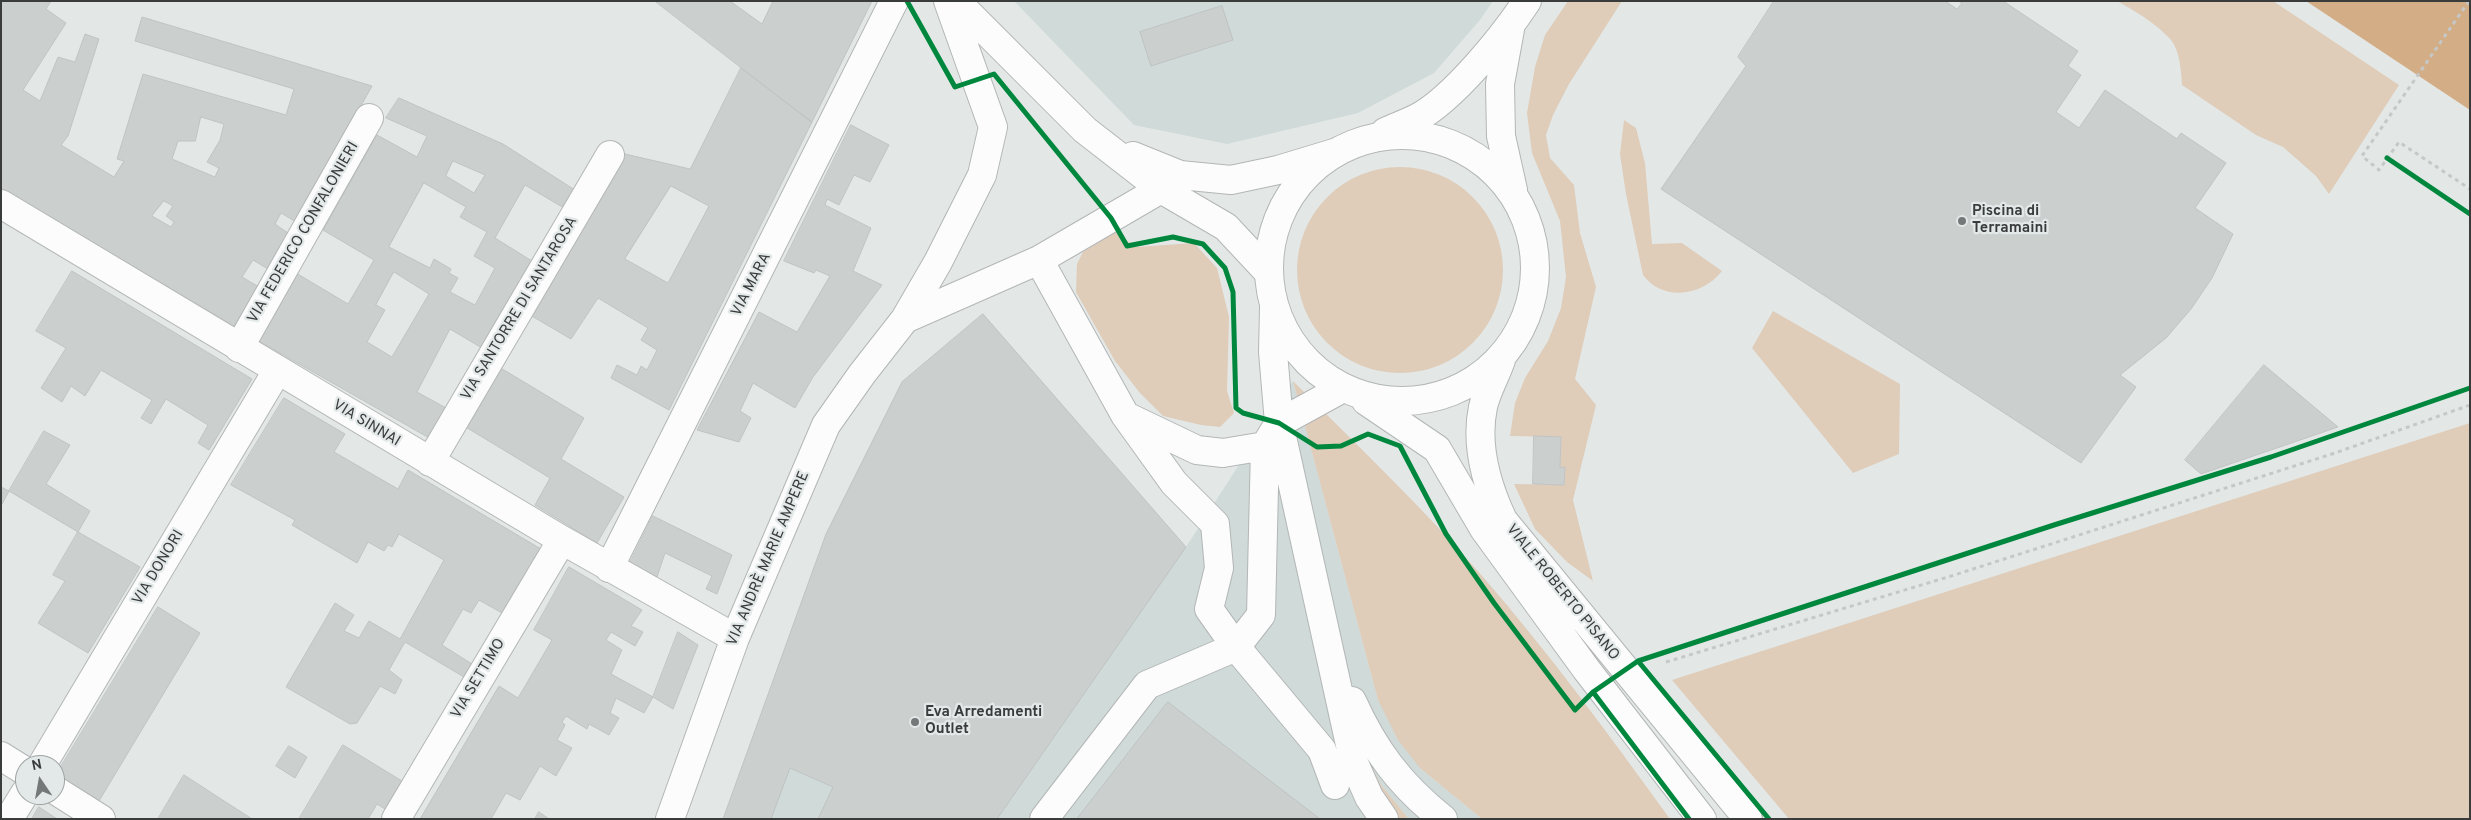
<!DOCTYPE html>
<html>
<head>
<meta charset="utf-8">
<style>
	body { margin:0 }
	#map { position:relative; width:2471px; height:820px; overflow:hidden; background:#e3e8e7; font-family:Overpass,sans-serif }
	canvas { display:block }
	.frame { position:absolute; inset:0; border:2px solid #3a3c3c; pointer-events:none }
	.north { position:absolute; left:15px; top:755px; width:50px; height:50px; box-sizing:border-box; background:#e2e9e8; border:1px solid #9fa4a3; border-radius:50%; rotate:348deg; font-size:14px; font-weight:700; line-height:20px; text-align:center; color:#3a3c3c }
	.north::after { content:''; display:block; margin:auto; width:18px; height:22px; background:#757878; clip-path:polygon(50% 0,100% 100%,50% 72%,0 100%) }
</style>
</head>
<body>
<div id="map">
<canvas width="2471" height="820"></canvas>
<div class="frame"></div>
<div class="north">N</div>
</div>
<script>
const context = document.querySelector('canvas').getContext('2d');
context.lineJoin = 'round';
function paint(path, color) {
  context.fillStyle = color;
  context.fill(path, 'evenodd');
}
function stroke(path, color, width, dash) {
  context.strokeStyle = color;
  context.lineWidth = width;
  context.lineCap = dash ? 'butt' : 'round';
  context.setLineDash(dash || []);
  context.stroke(path);
}
function drawText(font, color, halo, rows, align = 'center') {
  context.font = font + ' Overpass,sans-serif';
  context.lineWidth = 4.5;
  context.setLineDash([]);
  context.textBaseline = 'middle';
  context.strokeStyle = halo;
  context.fillStyle = color;
  for (const [text, x, y, turn = 0] of rows) {
    context.save();
    context.translate(x, y);
    context.rotate((+turn || 0) * Math.PI / 180);
    context.textAlign = isNaN(turn) ? turn : align;
    if (halo) context.strokeText(text, 0, 0);
    context.fillText(text, 0, 0);
    context.restore();
  }
}
const built = new Path2D(`
	M1014 1H1493L1480 20 1434 73 1358 113 1227 144 1134 125Z
	M983 314 1186 547 1293 381 1378 700 1420 768 1482 819H1409L1381 785 1371 766 1396 819H723L826 534 902 382Z`);
const green = new Path2D(`
	M1568 1H1622L1569 84 1553 115 1546 135 1550 158 1574 185 1580 233 1596 287 1575 379 1596 405 1573 500 1593 581 1567 562 1535 529 1514 484 1564 485 1565 468H1560L1561 437 1510 436 1515 403 1525 378 1548 341 1561 308 1566 277 1560 221 1532 153 1527 113 1535 67 1545 35Z
	M2117 1H2273L2399 85 2329 194 2316 176 2283 147 2256 135 2182 85C2181 71 2180 51 2171 40 2157 24 2135 11 2117 1Z
	M1624 120 1636 128 1645 163 1652 244 1682 243 1722 271C1703 296 1663 302 1643 275L1626 194 1620 154Z
	M1297 270a103 103 0 1 1 206 0a103 103 0 1 1-206 0Z
	M1115 232 1136 247 1194 243 1217 268 1229 317 1227 391 1234 413 1220 427 1201 425 1163 416 1140 393 1115 361 1076 292 1077 264 1083 252Z
	M1773 311 1900 384 1899 454 1853 473 1752 348Z
	M1293 381C1357 445 1423 508 1483 577 1550 654 1610 736 1670 819H1482L1420 768 1398 740 1378 700Z
	M2470 423V819H1789L1672 680Z
	M1371 765 1381 785 1409 819H1396L1364 771Z`);
const water = new Path2D(`
	M2306 1H2470V110Z`);
const building = new Path2D(`
	M1 1H51L46 9 66 23 23 90 40 101 58 57 75 62 85 34 99 39 68 136 61 145 114 177 124 161 117 159 143 74 286 115 294 89 135 41 142 17 372 86 296 222 281 213 275 224 288 233 268 269 253 260 242 277 259 287 234 326 1 188ZM201 117 224 124 220 140 207 162 219 168 215 177 172 159 178 141H195ZM164 201 173 206 166 216 174 222 171 227 152 216Z
	M655 1H730L762 24 773 1H872L812 122Z
	M1774 1H1945L1957 9 1962 3 1958 1H2003L2078 51 2068 66 2081 75 2056 112 2079 128 2105 90 2177 139 2181 133 2226 163 2195 208 2233 234 2212 278 2191 309 2166 338 2120 375 2136 387 2081 463 1661 189 1746 66 1738 57Z
	M1222 6 1233 40 1151 66 1140 32Z
	M741 68 812 122 669 410 611 378 617 365 637 375 641 366 647 370 657 350 641 340 648 328 598 298 571 339 530 315 625 154 690 169ZM671 186 709 206 668 283 625 259Z
	M399 98 503 144 575 190 564 208 525 185 495 238 532 261 482 348 450 329 417 392 446 408 431 439 257 340 296 273 348 304 374 260 323 230 377 135 417 157 427 136 386 118ZM453 161 485 175 474 193 446 176ZM424 183 466 207 460 217 487 232 474 256 495 268 475 305 450 292 458 278 449 273 451 269 434 259 430 268 389 247ZM394 272 429 294 392 357 367 342 385 310 376 305Z
	M851 125 889 145 870 182 854 175 839 205 827 199 825 205 871 228 853 271 882 285 813 377 795 408 753 383 740 411 751 418 739 442 697 430 759 312 797 332 830 276 816 270 814 273 784 261Z
	M72 271 252 379 209 450 198 443 208 425 166 399 151 424 141 418 152 400 101 370 85 396 71 386 62 402 41 388 66 348 36 331Z
	M983 314 1186 547 997 819H818L833 787 790 768 771 819H723L826 534 902 382Z
	M2264 365 2338 427 2201 474 2185 460Z
	M499 367 584 418 561 459 624 497 597 543 535 505 550 478 464 426Z
	M284 398 345 434 334 452 398 489 408 470 541 549 502 613 479 600 471 613 463 609 442 645 472 664 464 677 405 642 389 670 402 680 395 694 380 686 357 723 350 724 286 687 335 603 354 615 344 631 359 638 369 621 400 639 444 560 399 534 392 547 388 545 384 551 368 542 357 563 292 525 295 520 231 485Z
	M44 431 70 445 46 484 90 511 78 532 9 491Z
	M1534 436 1561 437 1560 468 1565 467 1564 485 1533 484Z
	M1 487 9 491 1 506Z
	M653 516 732 555 717 594 706 589 712 576 665 553 657 577 630 563Z
	M78 532 140 567 88 653 38 623 65 581 53 575Z
	M569 567 642 610 631 626 643 632 635 646 611 632 606 640 622 650 611 674 653 697 644 713 616 698 610 713 619 718 609 735 589 724 587 729 566 716 562 722 565 725 557 740 572 748 556 776 540 766 520 800 506 793 491 819H420L499 686 518 698 552 640 534 630Z
	M158 607 200 633 99 801 56 775Z
	M678 632 698 645 673 709 653 697Z
	M1168 702 1320 819H1077Z
	M343 745 402 781 385 809 377 804 368 819H299Z
	M289 746 307 757 295 778 276 766Z
	M184 775 252 819H158Z
	M39 807 57 819H32Z
	M539 812 549 819H535Z`);
const path = new Path2D(`
	M2469 1 2362 156 2379 170 2399 142 2470 189
	M1666 662 1948 577 2335 453 2470 405`);
const minor = new Path2D(`
	M956 1 1085 130 1161 189 1226 227 1268 272
	M1133 156 1180 175 1231 180 1278 170 1334 153
	M1 204 562 540 735 638
	M1039 260 1125 415 1174 483 1215 524 1219 568 1209 609 1236 647 1147 685 1044 819
	M1274 308 1273 352 1279 423 1354 763 1369 797 1384 819
	M905 319 1039 260 1161 189
	M239 348 369 118
	M1130 418 1197 450 1223 453 1265 446
	M430 462 610 155
	M609 568 894 1
	M1352 701C1374 750 1400 785 1443 819
	M1 756 25 771
	M42 765 277 371
	M1335 785 1322 750 1236 647 1261 615 1265 446 1279 423 1343 388
	M55 790 101 819
	M9 819 25 793
	M396 819 562 540
	M670 819 735 638 826 425 862 374 905 319 938 262 982 175 993 127 948 1`);
const major = new Path2D(`
	M1511 24 1500 84 1501 136 1513 190
	M1385 132C1396 127 1407 123 1417 118 1453 99 1504 36 1527 1
	M1269 268a133 133 0 1 1 266 0a133 133 0 1 1-266 0Z
	M1501 360C1496 375 1486 392 1483 407 1475 445 1487 486 1503 520L1748 819
	M1366 401 1437 449 1484 529 1586 669 1702 819`);
const cycleway = new Path2D(`
	M907 1 955 87 994 74 1111 218 1127 246 1173 237 1203 244 1225 268 1233 292 1236 408 1243 413 1279 423 1317 447 1341 446 1368 434 1400 446 1446 534 1494 603 1575 710 1593 692 1638 661 2054 525 2271 457 2470 388
	M2387 158 2470 214
	M1638 661 1769 819
	M1593 692 1689 819`);
const markers = [
	[1962,221,5,"#757878"],
	[915,722,5,"#757878"]
];
const poiNames = [
	["Piscina di",1972,212],
	["Terramaini",1972,229],
	["Eva Arredamenti",925,713],
	["Outlet",925,730]
];
const streetNames = [
	["VIA FEDERICO CONFALONIERI",304,233,-60],
	["VIA MARA",752,285,-63],
	["VIA SANTORRE DI SANTAROSA",520,309,-59],
	["VIA SINNAI",366,424,31],
	["VIA ANDRÈ MARIE AMPERE",769,559,-67],
	["VIA DONORI",159,568,-59],
	["VIALE ROBERTO PISANO",1562,593,51],
	["VIA SETTIMO",479,679,-59]
];
paint(built, '#cfdad9');
paint(green, '#dfccb9');
paint(water, '#d2ad86');
paint(building, '#cbcfce');
stroke(building, '#c0c3c3', 1);
stroke(minor, '#b3b6b6', 30);
stroke(major, '#b3b6b6', 30);
stroke(path, '#c6c8c7', 3, [4, 4]);
stroke(minor, '#fbfcfb', 28);
stroke(major, '#fbfcfb', 28);
stroke(cycleway, '#00873e', 5);
for (const [x, y, r, color] of markers) {
  const dot = new Path2D();
  dot.arc(x, y, r, 0, 2 * Math.PI);
  context.fillStyle = color;
  context.fill(dot);
  stroke(dot, '#e2e9e8', 2);
}
drawText('bold 15px', '#3a3c3c', '#e2e9e8', poiNames, 'left');
drawText('15px', '#3a3c3c', '#e2e9e8', streetNames);
</script>
</body>
</html>
